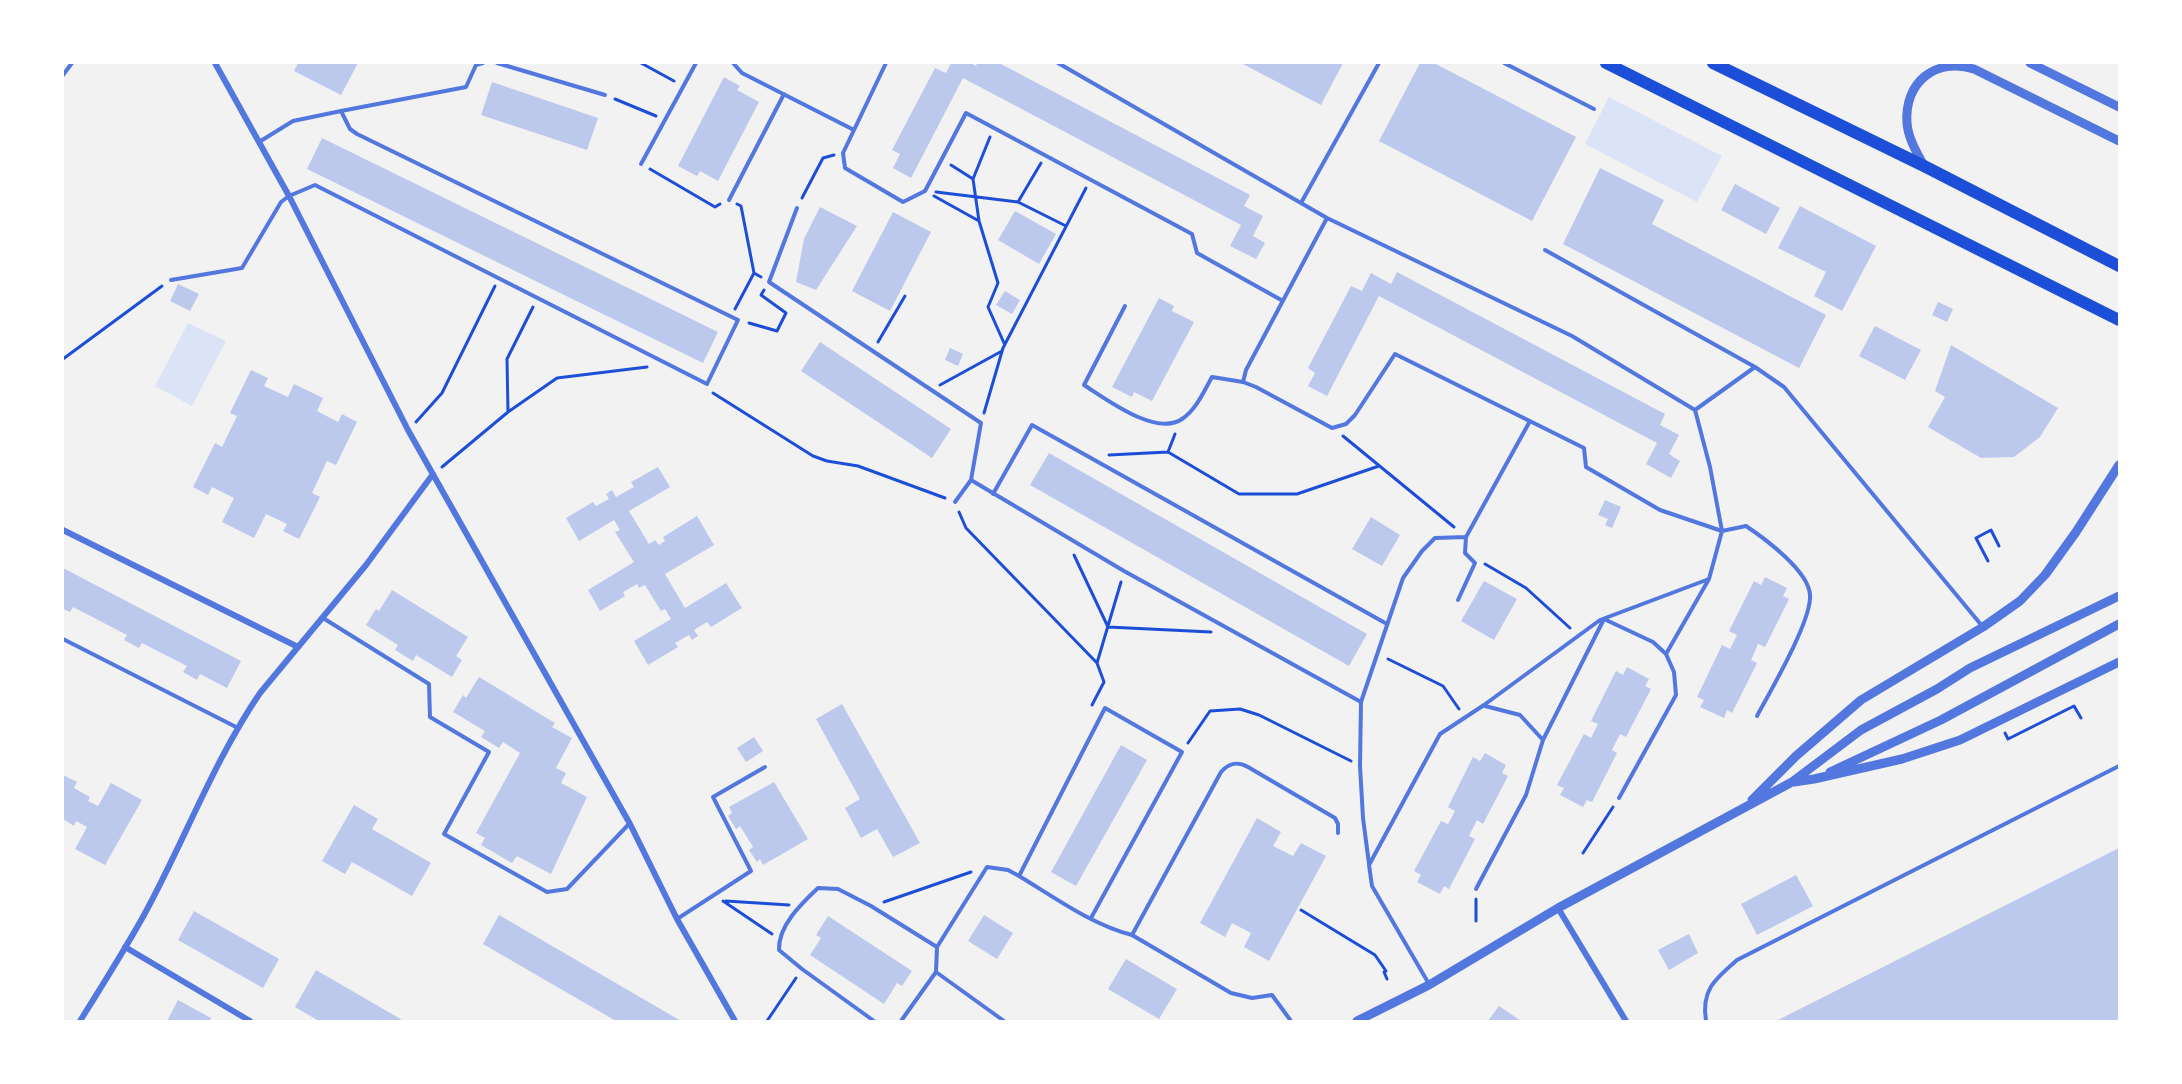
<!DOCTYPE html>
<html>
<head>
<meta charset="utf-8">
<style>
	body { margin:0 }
	#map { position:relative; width:2182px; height:1084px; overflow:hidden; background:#f2f2f2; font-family:"Noto Sans",sans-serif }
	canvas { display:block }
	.frame { position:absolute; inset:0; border:64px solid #fff; pointer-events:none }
</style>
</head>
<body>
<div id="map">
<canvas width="2182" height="1084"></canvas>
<div class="frame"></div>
</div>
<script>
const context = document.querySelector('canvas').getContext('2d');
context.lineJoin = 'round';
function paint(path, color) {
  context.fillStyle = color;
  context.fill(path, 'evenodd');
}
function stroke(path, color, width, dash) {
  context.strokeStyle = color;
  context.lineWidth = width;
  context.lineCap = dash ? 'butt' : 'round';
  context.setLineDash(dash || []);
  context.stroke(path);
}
const green = new Path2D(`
	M1609 97 1722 156 1697 202 1585 144Z
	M188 323 226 341 192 406 155 386Z`);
const building = new Path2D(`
	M298 63H358L341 95 294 71Z
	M951 63H971L976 66 977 63H999L1250 195 1244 206 1263 216 1253 236 1265 243 1256 259 1230 246 1241 225 963 78 911 178 893 168 900 154 892 150 935 68 946 73Z
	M1241 63H1343L1321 105Z
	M1420 63H1434L1576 137 1532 221 1379 141Z
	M724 77 740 86 737 90 759 102 718 181 700 171 697 176 678 166Z
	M492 82 598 118 587 150 481 115Z
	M322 138 718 332 703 363 307 169Z
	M1600 168 1664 200 1652 224 1826 315 1799 368 1563 244Z
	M1735 184 1780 208 1766 234 1721 210Z
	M1800 206 1876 246 1842 311 1814 296 1826 272 1778 248Z
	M820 207 857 226 816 290 796 282 804 239Z
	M1015 211 1056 234 1039 264 998 240Z
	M893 212 931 232 890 311 852 291Z
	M1397 272 1665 414 1660 425 1679 435 1669 454 1680 461 1671 478 1646 464 1657 443 1379 296 1327 396 1308 386 1315 373 1308 368 1351 286 1362 291 1371 273 1391 284Z
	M178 284 199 294 190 311 170 301Z
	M1005 291 1020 300 1012 314 996 305Z
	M1159 298 1174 306 1172 311 1194 322 1152 401 1134 392 1132 397 1112 387Z
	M1938 302 1953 309 1947 322 1932 315Z
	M1875 326 1921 350 1905 380 1859 356Z
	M820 342 951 429 932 458 801 371Z
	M1951 345 2058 408 2040 437 2014 457 1981 458 1928 427 1945 397 1935 391Z
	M950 348 963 354 958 366 945 360Z
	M251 370 268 378 264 386 288 397 294 384 323 398 317 411 338 422 342 414 357 422 336 465 327 461 312 493 320 497 299 539 283 531 287 524 266 514 254 538 222 522 234 498 212 487 208 495 193 487 215 443 222 447 237 416 230 413Z
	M1049 453 1367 634 1349 666 1030 485Z
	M658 467 670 487 629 511 649 544 655 540 659 545 665 541 663 537 697 516 714 545 665 574 685 608 726 583 742 608 711 627 707 622 694 630 698 636 692 640 689 635 675 643 678 647 648 665 634 641 671 619 665 609 661 611 645 585 639 588 637 584 623 592 625 596 600 611 588 590 634 562 615 532 620 530 614 520 579 541 566 518 593 502 596 506 609 499 606 494 612 490 616 497 634 487 631 482Z
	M1605 500 1621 507 1612 528 1605 525 1608 519 1598 515Z
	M1371 517 1400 535 1382 566 1352 549Z
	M63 568 241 661 227 688 200 674 197 680 183 672 187 666 142 643 139 648 124 640 127 635 73 607 70 612 63 609Z
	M1765 577 1787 588 1783 596 1789 599 1765 647 1758 644 1751 660 1757 663 1732 713 1727 710 1724 718 1700 707 1704 700 1697 697 1722 645 1730 649 1737 635 1729 631 1754 581 1761 585Z
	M1484 581 1517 599 1494 640 1461 621Z
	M392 590 468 637 456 656 462 660 452 677 416 655 413 661 395 650 398 645 366 625 376 609 379 611Z
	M1627 667 1649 679 1645 686 1651 689 1626 737 1620 734 1612 750 1617 753 1592 802 1587 800 1583 807 1560 795 1564 788 1557 785 1584 734 1591 738 1598 724 1591 721 1616 671 1623 675Z
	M479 677 555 723 552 727 572 738 556 768 566 773 561 783 587 797 551 874 517 856 512 863 481 845 485 838 476 833 520 753 503 742 499 748 481 737 485 731 453 712 463 695 466 698Z
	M842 704 920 843 893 857 877 829 861 838 845 808 860 799 816 719Z
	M754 737 763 751 746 762 737 748Z
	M1121 745 1147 760 1076 886 1051 872Z
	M1485 753 1506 765 1502 773 1508 776 1483 824 1477 820 1469 836 1475 839 1449 889 1444 886 1440 894 1417 882 1421 875 1414 871 1441 821 1448 824 1455 811 1448 807 1473 757 1480 761Z
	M63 775 77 782 74 788 90 797 88 801 98 806 111 783 142 800 105 865 75 849 87 827 76 821 74 826 63 819Z
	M774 782 808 839 763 865 760 859 757 862 749 850 753 847 740 826 736 829 728 816 732 813 729 807Z
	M354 805 378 819 372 829 431 863 412 896 352 862 345 874 322 861Z
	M1257 818 1281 832 1273 846 1293 856 1301 843 1326 856 1269 961 1244 947 1251 933 1232 923 1225 937 1200 923Z
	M2119 848V1021H1776Z
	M1796 875 1813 906 1757 935 1741 904Z
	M194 911 279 959 263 988 178 940Z
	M499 915 681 1021H616L483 944Z
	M984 915 1013 933 997 959 968 941Z
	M828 916 912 971 902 986 897 983 884 1004 810 955 821 938 816 935Z
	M1689 934 1698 953 1669 970 1658 950Z
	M1126 959 1177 989 1159 1019 1108 989Z
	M316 970 404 1021H319L295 1007Z
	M178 1000 211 1018 210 1021H167Z
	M1499 1006 1521 1021H1488Z`);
const path = new Path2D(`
	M641 63 674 81
	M615 99 656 116
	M951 165 973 179
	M650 169 715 207 720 204
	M936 192 1018 202 1041 163
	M934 196 979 221 998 283 988 307 1004 343
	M802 198 823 158 834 155
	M1018 202 1066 226
	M737 204 741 206 754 273 761 277
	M979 221 973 179 990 137
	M735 309 754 273
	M749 323 777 331 786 313 761 295 764 290
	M878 342 905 296
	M63 359 162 286
	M940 385 1002 351
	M713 393 813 456 827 461 858 466 945 498
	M508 412 507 359 533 307
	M984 413 1003 348 1086 188
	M416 422 442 393 495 286
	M1343 436 1454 527
	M1168 452 1175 434
	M1109 455 1168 452 1239 494H1297L1379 466
	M442 467 508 412 557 378 647 367
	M959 512 966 528 1097 663 1104 682 1092 705
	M1074 555 1108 627 1211 632
	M1988 561 1976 538 1991 530 1999 546
	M1485 564 1526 588 1570 628
	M1388 659 1443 686 1459 709
	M1097 663 1121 582
	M2005 733 2008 739 2074 706 2081 718
	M1188 743 1210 711 1240 709 1259 715 1351 761
	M1583 853 1613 807
	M723 901 772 934
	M726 901 789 905
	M884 902 971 872
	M1301 910 1375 955 1386 971
	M1476 921V899
	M1384 972 1387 979
	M767 1021 796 978`);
const service = new Path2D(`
	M497 63 605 95
	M733 63 742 73 854 130 886 63
	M1058 63 1327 218 1572 336 1695 410 1710 467 1722 531 1709 579 1600 620 1484 705 1440 734 1369 865 1372 886 1429 984
	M1504 63 1594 109
	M63 75 72 63
	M341 111 466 87 476 65 483 63
	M854 130 843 153 845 168 903 202 925 191 966 113 1192 234 1197 253 1283 301
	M641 164 696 63
	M729 200 784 94
	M1301 203 1379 63
	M797 208 769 282 981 423 971 480
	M1327 218 1246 370 1243 382 1256 387 1332 428 1346 424 1355 415 1395 354 1584 448 1586 467 1660 510 1722 531 1746 526C1764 538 1809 571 1810 595 1812 620 1771 690 1757 716
	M1545 250 1755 367 1784 387 1983 627
	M171 280 242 268 281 202 289 196 315 185 707 384 738 320 357 134 350 129 341 111 293 121 259 142
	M1125 306 1084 385C1106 399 1156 437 1182 419 1196 410 1204 391 1212 377L1243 382
	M1695 410 1755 367
	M993 494 1032 425 1387 624
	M955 502 971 480 1124 571 1361 702
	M1458 600 1475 563 1465 553 1466 537
	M323 618 429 684 430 717 489 752 444 834 547 892 567 889 629 824
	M63 639 238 728
	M1666 654 1709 579
	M1543 740 1604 619 1653 642 1666 654 1674 672 1676 695 1619 798
	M1369 864 1363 818 1360 766 1361 702 1403 578 1422 551 1435 538 1466 537 1530 421
	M1019 876 1105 708 1182 752 1091 918
	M1476 889 1526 795 1543 740 1520 715 1485 706
	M677 919 751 871 713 797 765 767
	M1132 935 1221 772C1229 763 1237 761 1248 767L1335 818 1338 824V833
	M936 972 1004 1021
	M874 1021 802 969 779 950C778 926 801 904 818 888L838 889 871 906 937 947 987 867 1008 870 1019 876C1054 897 1092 925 1132 935L1231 993 1252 998 1272 995 1291 1021
	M901 1021 936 972 937 947
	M1706 1021C1701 990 1715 979 1737 960L2119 766`);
const minor = new Path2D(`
	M215 63 289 196 408 430 630 824 677 919 735 1021
	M63 530 298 647
	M1558 908 1626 1021
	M125 947 250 1021
	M80 1021C102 986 124 951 144 915 184 842 213 762 260 693L366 565 433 474`);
const tertiary = new Path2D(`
	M2030 63 2119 107
	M1924 166C1917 153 1908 138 1907 123 1904 82 1936 57 1974 69L2119 141
	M1830 772 1941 720 2119 624
	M1794 782 1814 779 1902 759 1960 740 2119 662
	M1752 800 1796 756 1861 700 1983 627 2020 601 2045 575 2076 532 2119 465
	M1357 1021 1429 985 1558 908 1792 782 1861 730 1937 689 1970 668 2119 596`);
const primary = new Path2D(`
	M1606 63 2119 320
	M1713 63 1924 166 2119 266`);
paint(green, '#dbe4f7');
paint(building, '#bdc9ec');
stroke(path, '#1d4ed8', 3);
stroke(service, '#5277de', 4);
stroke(minor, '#5277de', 6);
stroke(tertiary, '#5277de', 9);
stroke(primary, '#1d4ed8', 12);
</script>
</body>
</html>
